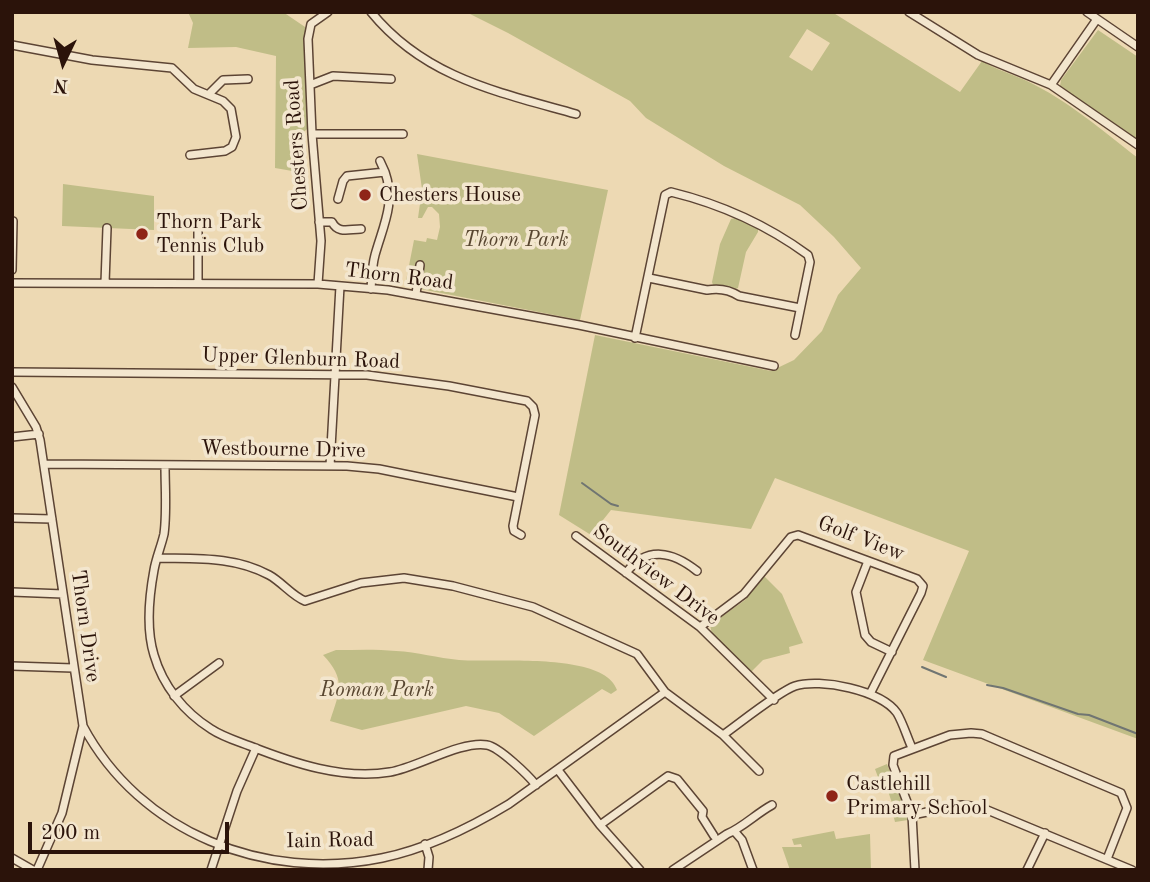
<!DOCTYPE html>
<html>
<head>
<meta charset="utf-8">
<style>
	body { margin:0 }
	#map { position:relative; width:1150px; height:882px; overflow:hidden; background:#edd9b3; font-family:"Old Standard TT",serif }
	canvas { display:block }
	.frame { position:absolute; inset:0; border:14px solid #2b130a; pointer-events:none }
	.north { position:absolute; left:28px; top:28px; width:70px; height:70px; -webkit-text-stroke:5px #f3e6ce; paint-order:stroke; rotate:185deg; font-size:19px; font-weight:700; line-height:28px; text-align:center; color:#2b130a }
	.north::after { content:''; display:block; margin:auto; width:24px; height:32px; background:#2b130a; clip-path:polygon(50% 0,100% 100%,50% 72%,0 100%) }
	.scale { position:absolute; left:28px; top:822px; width:201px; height:32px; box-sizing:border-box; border:4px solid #2b130a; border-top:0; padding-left:9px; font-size:21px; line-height:24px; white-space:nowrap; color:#2b130a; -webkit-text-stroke:5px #f3e6ce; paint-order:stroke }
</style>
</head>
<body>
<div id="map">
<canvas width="1150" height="882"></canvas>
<div class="frame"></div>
<div class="north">N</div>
<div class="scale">200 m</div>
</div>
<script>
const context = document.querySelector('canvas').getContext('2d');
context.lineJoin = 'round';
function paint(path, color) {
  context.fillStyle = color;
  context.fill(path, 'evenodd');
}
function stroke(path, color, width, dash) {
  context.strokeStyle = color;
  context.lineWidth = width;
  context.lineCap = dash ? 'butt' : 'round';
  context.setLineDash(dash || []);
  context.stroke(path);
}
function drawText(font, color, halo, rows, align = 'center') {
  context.font = font + ' "Old Standard TT",serif';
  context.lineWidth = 7;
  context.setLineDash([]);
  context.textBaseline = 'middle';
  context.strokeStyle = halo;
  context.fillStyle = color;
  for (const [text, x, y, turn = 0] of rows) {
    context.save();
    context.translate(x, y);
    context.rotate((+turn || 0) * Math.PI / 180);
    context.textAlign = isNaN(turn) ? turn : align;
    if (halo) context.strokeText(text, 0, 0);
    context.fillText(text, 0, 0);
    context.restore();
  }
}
const green = new Path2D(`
	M188 12H283L308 29 304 47 309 75 311 126 301 134 298 172 275 168 276 56 236 47 188 48 193 23Z
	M466 12H832L960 92 982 61C997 70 1012 74 1027 81 1067 100 1103 131 1138 158V739L923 660 969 551 775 478 751 529 611 510 591 535 559 515 595 335 771 371 794 360 822 331 838 295 861 268 834 237 800 205 724 166 646 118 630 101 508 33ZM807 29 830 43 812 71 789 57Z
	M1098 30 1138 57V140L1060 86 1061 80Z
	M417 154 608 190 580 320 405 286 414 240 426 242 427 238 437 240 440 227 439 214 432 207H428L422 218H418L422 189Z
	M63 184 154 196V230L62 226Z
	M735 218 758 228V232L746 252 738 288 735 289 713 285 712 282 720 244 731 219Z
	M764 576 782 594 803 643 789 647 790 653 763 660 751 672 712 634 710 625 745 600Z
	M336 650C356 650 376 649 396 651 417 652 438 658 459 660 493 663 604 651 617 690L611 694 602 689 534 736 499 713 466 706 362 730 330 721C340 691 346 679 323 655Z
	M887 764 907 814 908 820 895 822 892 810 894 809 887 788H882L875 769Z
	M834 831 836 839 870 834 871 870H790L782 847H802L801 844 794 845 792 839Z`);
const stream = new Path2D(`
	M582 483 611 504 618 506
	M922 667 946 677
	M987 685 1003 688 1078 714 1089 715 1138 734`);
const minor = new Path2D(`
	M371 12C425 78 498 92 576 114
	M909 12 978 55 1051 85 1138 145
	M1087 12 1138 47
	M12 45 92 60 172 68 194 89 223 101 231 109 236 137 232 147 225 151 190 155
	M310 85 333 76 391 79
	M1051 85 1097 19
	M209 94 223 80 248 79
	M312 134H403
	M380 161 385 172
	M338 199 343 181 347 176 385 172C396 203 383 226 375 255 372 266 372 277 371 289
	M319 222H332C338 234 349 229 361 229
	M198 232V283
	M12 270 13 221
	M649 278 707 290C718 288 730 290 739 296L800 308
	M12 283 318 284 388 290 579 325 774 366
	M105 283 107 228
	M318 284 321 241 312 134 308 39 311 24 328 12
	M416 294 420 265
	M635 338 665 195 671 192C720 204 767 225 808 255L810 262 795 335
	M12 372 367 375 449 386 527 401 533 407 535 415 513 526 514 531 521 535
	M12 387 36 427 40 440 83 726 62 813 37 870
	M12 437 39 434
	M44 464 347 466 379 469 518 497
	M165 465C165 488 167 512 164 534 161 547 156 558 154 570 149 597 146 629 154 655 163 686 184 712 211 729 223 737 237 741 250 746 293 763 343 780 390 772 416 768 462 740 487 745 499 747 528 775 536 785
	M330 466 340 286
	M12 518 52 519
	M576 536 700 627 774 700
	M157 558C196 559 234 556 269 575 282 582 292 596 305 601L361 583 404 578 453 586 533 607 637 654 665 692 723 735 759 771
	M868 561 856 592 865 635 871 642 892 652
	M626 573C647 545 673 552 697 571
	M12 592 63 594
	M700 627 744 594 791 537 798 535 917 579 923 586 921 593 870 694
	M12 666 73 668
	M174 696 219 663
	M83 726C140 833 265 882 382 858 426 849 471 827 509 804L665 692
	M723 735C740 723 778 692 795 686 820 678 881 690 897 713 903 723 907 737 912 748
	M558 770 600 825 640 870
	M912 815 962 805 980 807 1132 870
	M600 825 668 776 677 779 703 811 702 817 714 836
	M735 832 742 840 753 870
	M425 844 429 857 428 870
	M12 858 33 870
	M211 870 237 791 256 748
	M673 870 727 834C742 828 757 813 772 805
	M915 870 912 815 893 765 894 756 950 735 971 733 982 734 1121 793 1127 808 1107 859
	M1027 870 1045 833`);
const markers = [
	[365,195,7,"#8f2418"],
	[142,234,7,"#8f2418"],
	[832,796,7,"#8f2418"]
];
const streetNames = [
	["Chesters Road",297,145,-94],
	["Thorn Road",399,277,7],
	["Upper Glenburn Road",301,359,2],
	["Westbourne Drive",283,450,1],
	["Golf View",861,539,21],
	["Southview Drive",656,575,37],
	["Thorn Drive",85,626,82],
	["Iain Road",330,841,-1]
];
const poiNames = [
	["Chesters House",379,195],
	["Thorn Park",156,222],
	["Tennis Club",156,246],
	["Castlehill",846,784],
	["Primary School",846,808]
];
const parkNames = [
	["Thorn Park",516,240],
	["Roman Park",377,690]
];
paint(green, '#c0bd87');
stroke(stream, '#707572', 2);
stroke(minor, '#5c4434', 10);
stroke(minor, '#f3e6ce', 7);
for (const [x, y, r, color] of markers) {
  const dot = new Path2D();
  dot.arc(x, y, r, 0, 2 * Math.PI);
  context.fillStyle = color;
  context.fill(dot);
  stroke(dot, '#f3e6ce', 2.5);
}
drawText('21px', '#2b130a', '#f3e6ce', streetNames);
drawText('21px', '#2b130a', '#f3e6ce', poiNames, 'left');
drawText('italic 21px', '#584630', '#f3e6ce', parkNames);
</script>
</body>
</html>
